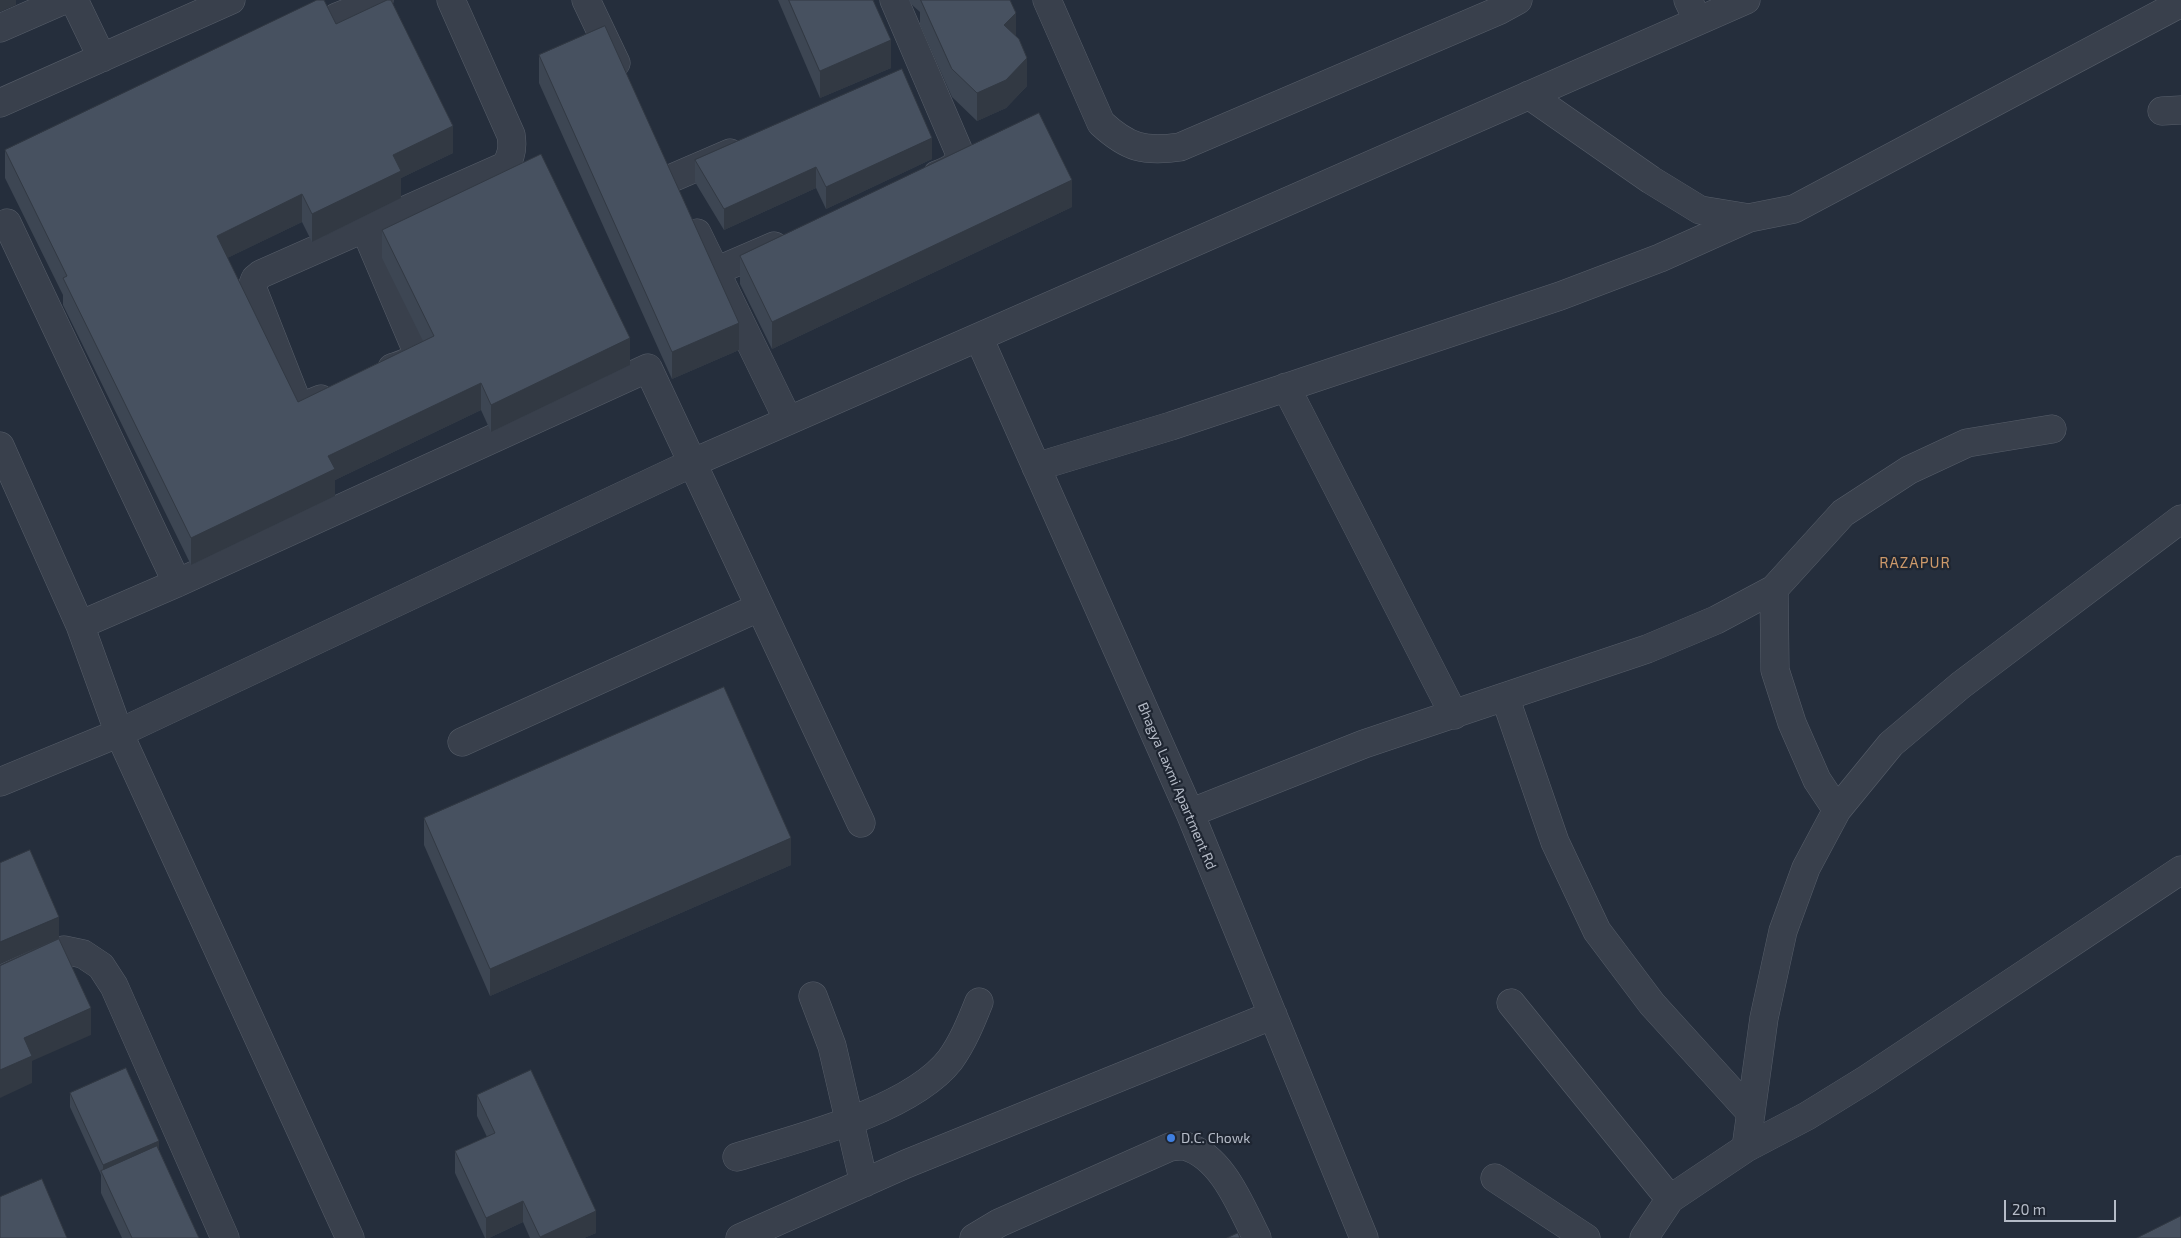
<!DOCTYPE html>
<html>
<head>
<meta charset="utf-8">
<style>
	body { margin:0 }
	#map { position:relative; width:2181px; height:1238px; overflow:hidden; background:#252e3c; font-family:"Exo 2",sans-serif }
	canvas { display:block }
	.scale { position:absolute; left:2004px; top:1200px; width:112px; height:22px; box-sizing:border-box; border:2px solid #b5bbc7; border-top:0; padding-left:6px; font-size:15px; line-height:18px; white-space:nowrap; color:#b5bbc7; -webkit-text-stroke:4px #1e2531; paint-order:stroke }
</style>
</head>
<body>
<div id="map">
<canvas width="2181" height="1238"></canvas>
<div class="scale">20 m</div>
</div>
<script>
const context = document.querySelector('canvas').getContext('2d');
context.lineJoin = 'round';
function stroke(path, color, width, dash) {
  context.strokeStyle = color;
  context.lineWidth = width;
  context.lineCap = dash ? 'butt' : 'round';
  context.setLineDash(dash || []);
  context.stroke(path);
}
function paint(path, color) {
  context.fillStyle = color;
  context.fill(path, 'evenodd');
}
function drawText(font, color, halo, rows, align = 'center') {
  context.font = font + ' "Exo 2",sans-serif';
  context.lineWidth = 4.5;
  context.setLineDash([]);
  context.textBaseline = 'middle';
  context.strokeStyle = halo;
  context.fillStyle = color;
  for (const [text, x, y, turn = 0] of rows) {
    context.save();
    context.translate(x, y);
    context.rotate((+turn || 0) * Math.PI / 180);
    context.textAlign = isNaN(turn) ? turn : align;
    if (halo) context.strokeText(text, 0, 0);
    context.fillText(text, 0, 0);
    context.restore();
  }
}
const minor = new Path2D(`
	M74 0 102 58
	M586 0 616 63
	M894 0 960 154C957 168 949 170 937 175
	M1047 0 1101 123C1128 148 1144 152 1180 147L1498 11 1518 0
	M1688 0 1698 21
	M337 17 379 0
	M0 28 64 0
	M1529 95 1651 180 1700 210 1749 218 1794 209 2181 3
	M0 103 231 0
	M2162 111 2181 110
	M672 178 730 153
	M7 223 177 583
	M365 229 416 349C414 362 403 364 392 368
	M697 233 788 420
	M716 271 774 246
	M979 338 1190 813 1364 1238
	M1286 387 1454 715
	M321 399 306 405 298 403 296 399 252 287 255 279 261 274 505 166C512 156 513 147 511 135L451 0
	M0 446 80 625 119 733 350 1238
	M1036 467 1171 426 1560 296 1660 258 1749 218
	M1774 589 1775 670 1792 723 1817 780 1837 810
	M80 625 177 583 648 368 861 823
	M1505 697 1555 842 1597 931 1652 1004 1751 1113
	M462 742 760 607
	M0 782 119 733 692 463 1746 0
	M1190 813 1364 744 1647 649 1716 620 1774 589 1843 513 1909 470 1967 443 2052 429
	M0 980 64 950 83 954 101 966 114 986 225 1238
	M813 996 832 1046 864 1183
	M1511 1003 1670 1199
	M1746 1148 1764 1018 1783 931 1806 868 1837 810 1891 744 1961 685 2181 519
	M737 1157C798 1138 910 1111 950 1060 963 1042 971 1022 979 1002
	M1495 1178 1586 1238
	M740 1238 906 1164 1273 1015
	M974 1238 999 1223 1170 1147C1174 1147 1180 1145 1185 1146 1223 1157 1241 1207 1257 1238
	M1644 1238 1670 1199 1746 1148 1807 1116 1867 1079 2181 870`);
const wall = new Path2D(`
	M778 0H873L891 68 820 98Z
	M909 0H1010L1016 36 1027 86 1006 108 977 121 952 97 920 25V12L911 4Z
	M336 24 453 153 401 178V198L312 242 302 222 227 258 298 402 423 341 382 258V230L630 365 491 432 481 410 335 480V496L191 565 63 305V295L5 178V150Z
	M539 55 739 350 672 379 539 83Z
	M932 159 826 209 816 188 724 230 695 182V160Z
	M1072 207 772 349 740 284V256Z
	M424 818 791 865 490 996 424 845Z
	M70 1093 159 1150 199 1238H122L101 1193V1175L70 1107Z
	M477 1095 596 1233 584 1238H530L523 1222 489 1238H485L455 1173V1151L487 1137 477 1116Z`);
const shadedWall = new Path2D(`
	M0 0H16V5L0 12Z
	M1016 13V40L1004 25Z
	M891 40V68L820 98V71Z
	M1027 58V86L1006 108 977 121V93Z
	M453 126V153L401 178V198L312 242V214L393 155Z
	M932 138V159L826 209V187Z
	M816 167V188L724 230V209Z
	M1072 180V207L772 349V322Z
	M302 194V222L217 263V236Z
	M739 323V350L672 379V352Z
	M630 338V365L491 432V405Z
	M481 383V410L335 480V496L191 565V538L328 456Z
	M791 838V865L490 996V969Z
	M59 917V938L0 964V942Z
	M91 1008V1035L32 1061V1083L0 1098V1070L24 1038Z
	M159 1141V1156L103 1176V1165Z
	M523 1201V1222L489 1238H486V1218Z
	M596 1211V1233L584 1238H540V1237Z`);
const building = new Path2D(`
	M317 0H324L336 24 387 0H391L453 126 393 155 401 171 312 214 302 194 217 236 298 402 434 336 382 230 541 154 630 338 491 405 481 383 328 456 335 469 191 538 63 278 67 276 5 150Z
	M789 0H873L891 40 820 71Z
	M921 0H1010L1016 13 1004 25 1019 39 1027 58 1006 80 977 93 952 69Z
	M605 26 739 323 672 352 539 55Z
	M902 69 932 138 826 187 816 167 724 209 695 160Z
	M1039 113 1072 180 772 322 740 256Z
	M724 687 791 838 490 969 424 818Z
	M30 850 59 917 0 942V863Z
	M59 939 91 1008 24 1038 32 1056 0 1070V966Z
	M126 1068 159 1141 103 1165 70 1093Z
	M531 1070 596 1211 540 1237 523 1201 486 1218 455 1151 495 1133 477 1095Z
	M157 1146 199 1238H132L101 1171Z
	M42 1179 67 1238H0V1197Z
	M2181 1216V1238H2137Z
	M1238 1233 1240 1238H1227Z`);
const markers = [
	[1171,1138,5,"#3f7fe0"]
];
const streetNames = [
	["Bhagya Laxmi Apartment Rd",1177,786,67]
];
const poiNames = [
	["D.C. Chowk",1181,1138]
];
const neighbourhoodNames = [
	["RAZAPUR",1915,563]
];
stroke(minor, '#575e6a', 29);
stroke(minor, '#39404c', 28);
paint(wall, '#3d4653');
paint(shadedWall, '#323943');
paint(building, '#475160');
stroke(building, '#323943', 1);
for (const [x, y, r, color] of markers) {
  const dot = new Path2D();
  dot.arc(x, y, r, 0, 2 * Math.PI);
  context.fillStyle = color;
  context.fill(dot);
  stroke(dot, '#1e2531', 2);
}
drawText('14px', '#b5bbc7', '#1e2531', streetNames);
drawText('14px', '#b5bbc7', '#1e2531', poiNames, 'left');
context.letterSpacing = '1px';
drawText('15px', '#cd996a', '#1e2531', neighbourhoodNames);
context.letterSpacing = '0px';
</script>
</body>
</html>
